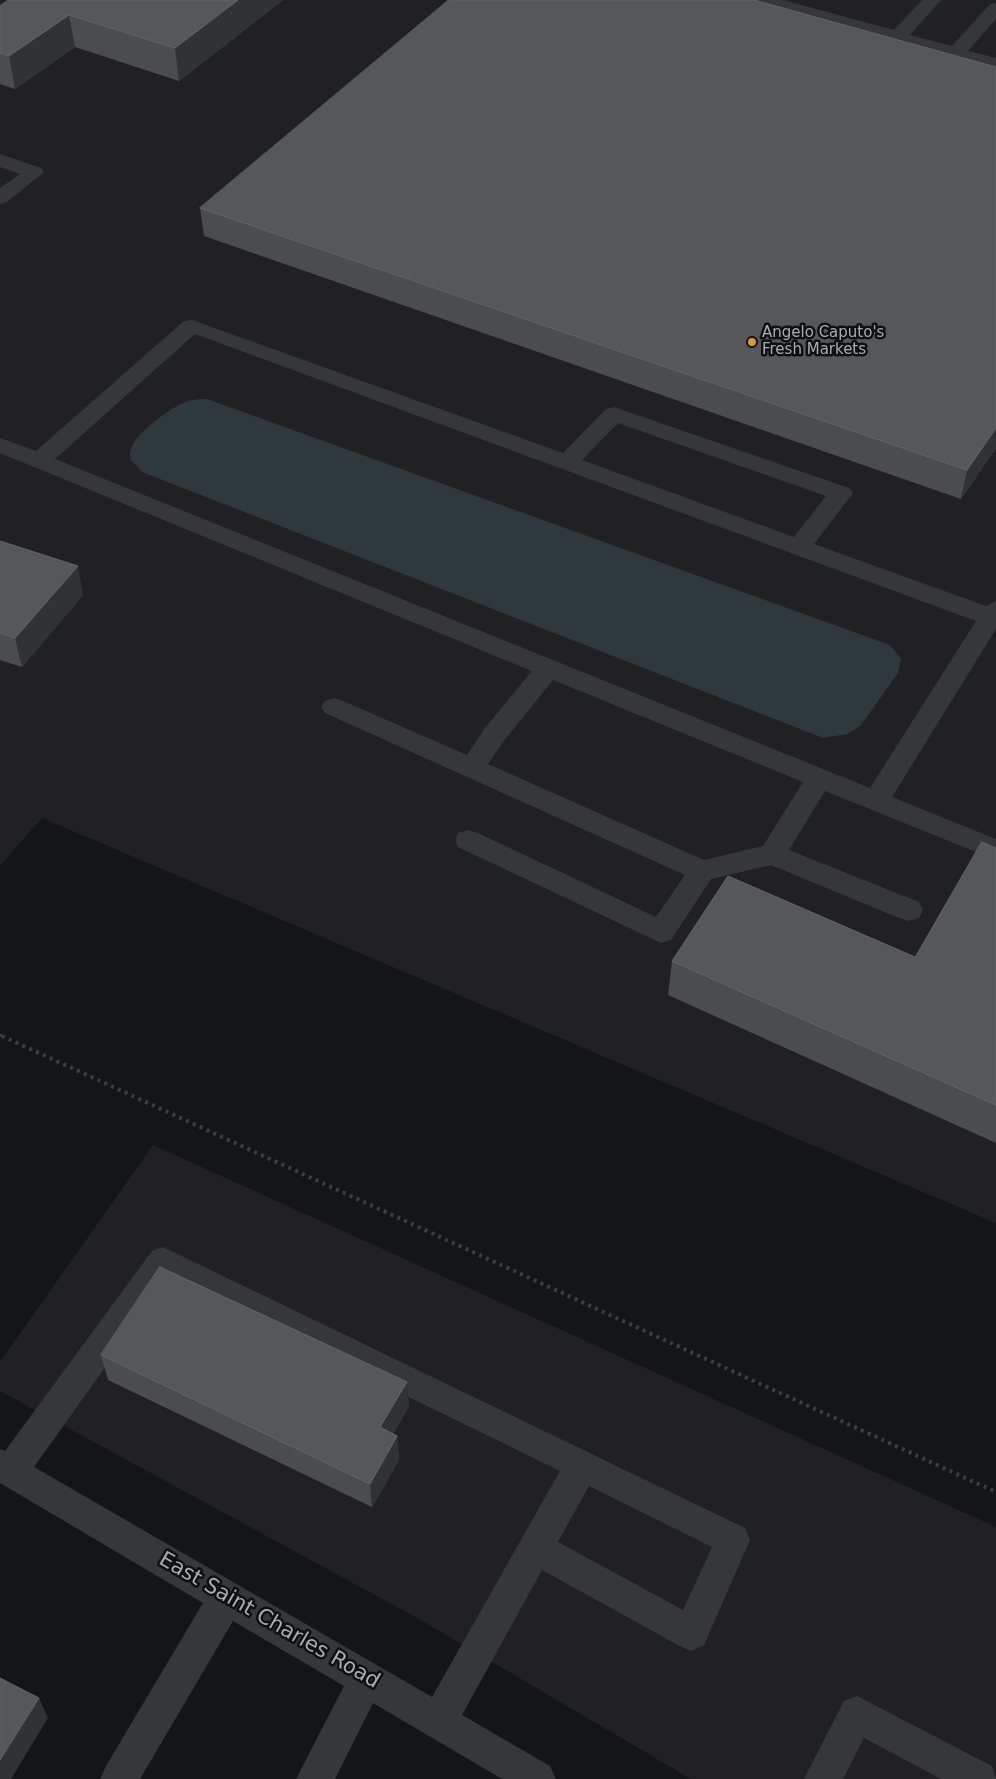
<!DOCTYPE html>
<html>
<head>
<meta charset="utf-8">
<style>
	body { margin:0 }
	canvas { display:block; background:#141516 }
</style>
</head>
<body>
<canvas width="996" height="1779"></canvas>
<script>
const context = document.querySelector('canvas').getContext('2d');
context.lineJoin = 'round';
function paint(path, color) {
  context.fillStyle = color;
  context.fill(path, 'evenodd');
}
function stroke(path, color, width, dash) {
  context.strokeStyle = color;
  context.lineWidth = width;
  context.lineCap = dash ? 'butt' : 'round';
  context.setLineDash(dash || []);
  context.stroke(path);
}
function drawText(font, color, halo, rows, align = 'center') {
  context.font = font + ' "DejaVu Sans",sans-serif';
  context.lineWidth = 5;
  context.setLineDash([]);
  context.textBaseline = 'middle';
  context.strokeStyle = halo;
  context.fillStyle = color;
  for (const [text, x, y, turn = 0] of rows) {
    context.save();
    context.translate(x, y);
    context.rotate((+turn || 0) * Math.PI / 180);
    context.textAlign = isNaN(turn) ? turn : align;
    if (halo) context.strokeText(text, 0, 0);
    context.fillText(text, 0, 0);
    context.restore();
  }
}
const built = new Path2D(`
	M0 0H996V1223L42 818 0 866Z
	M153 1145 996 1527V1779H691L421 1620 0 1391V1362Z`);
const water = new Path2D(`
	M207 399 890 645 901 659 898 673 861 725 848 734 823 738 142 472 130 459C130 453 130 449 133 444 140 431 168 410 181 404 189 400 198 399 207 399Z`);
const pathFar1 = new Path2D(`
	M0 1035 5 1037`);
const path = new Path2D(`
	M2 1036 996 1492`);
const minor = new Path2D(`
	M754 0H783L894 30 922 0H941L910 35 952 46 990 4 996 3V19L968 51 996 58V70L757 4Z
	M0 154 41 168 44 172 7 202 0 204V188L20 174 0 167Z
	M192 320 563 453 606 409 614 407 849 488 853 493 814 544 986 606 996 601V629L892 797 996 839V860L825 791 789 850 919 902 923 910 919 918 909 921 899 918 771 865 711 879 671 940 661 943 458 847 455 840 458 833 468 830 478 833 656 917 685 875 325 713 321 707 325 701 334 698 343 701 467 755 485 728 532 671 0 453V438L36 451 184 321ZM195 334 976 621 870 788 55 459ZM618 423 826 496 794 537 582 460ZM553 680 803 782 763 846 704 860 488 764 503 742Z
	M163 1247 745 1528 750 1540 704 1645 691 1651 678 1645 542 1570 462 1715 550 1766 556 1779H502L373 1703 335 1779H296L344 1686 233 1621 140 1779H100L106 1766 203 1603 0 1483V1449L5 1451 152 1251ZM168 1279 560 1471 432 1697 34 1467ZM589 1486 712 1547 683 1610 558 1542Z
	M857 1696 992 1766 996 1779H941L864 1738 843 1779H804L844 1701Z`);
const wall = new Path2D(`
	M9 0H283L179 81 75 47 15 89 0 84V6Z
	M200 208 996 448 961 499 204 236Z
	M0 541 83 595 22 667 0 660Z
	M996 848V1143L668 995 672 961 915 957Z
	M101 1355 409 1406 393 1434 397 1436 399 1460 372 1507 108 1380Z`);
const shadedWall = new Path2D(`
	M238 0H283L179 81 175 48Z
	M69 15 75 47 15 89 9 56Z
	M996 428V448L961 499 967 470Z
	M78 566 83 595 22 667 15 638Z
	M407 1382 409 1406 383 1451 380 1427Z
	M397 1436 399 1460 372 1507 370 1484Z
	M39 1698 48 1718 11 1779H0V1760Z`);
const building = new Path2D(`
	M9 0H238L175 48 69 15 9 56 0 53V6Z
	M449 0H754L996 67V428L967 470 200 208Z
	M0 541 78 566 15 638 0 633Z
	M982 842 996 848V1105L672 961 728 876 915 957Z
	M160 1267 407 1382 380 1427 397 1436 370 1484 101 1355Z
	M0 1678 39 1698 0 1760Z`);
const markers = [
	[752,342,5,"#da9748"]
];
const farPoinames = [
	["Angelo Caputo's",762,333],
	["Fresh Markets",762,350]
];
const nearStreetnames = [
	["East Saint Charles Road",269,1621,30]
];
paint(built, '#212123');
paint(water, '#2f383d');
stroke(pathFar1, '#3c3e41', 3, [2.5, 4]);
stroke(path, '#3c3e41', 4, [3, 4.5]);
paint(minor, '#36373a');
paint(wall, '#4b4c50');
paint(shadedWall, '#313234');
paint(building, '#55575a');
stroke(building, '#626468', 1);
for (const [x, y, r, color] of markers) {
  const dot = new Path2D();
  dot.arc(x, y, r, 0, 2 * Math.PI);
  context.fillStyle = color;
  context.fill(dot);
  stroke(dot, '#0f1011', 2);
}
drawText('15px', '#a8adb4', '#0f1011', farPoinames, 'left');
drawText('21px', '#a8adb4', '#0f1011', nearStreetnames);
</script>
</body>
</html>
